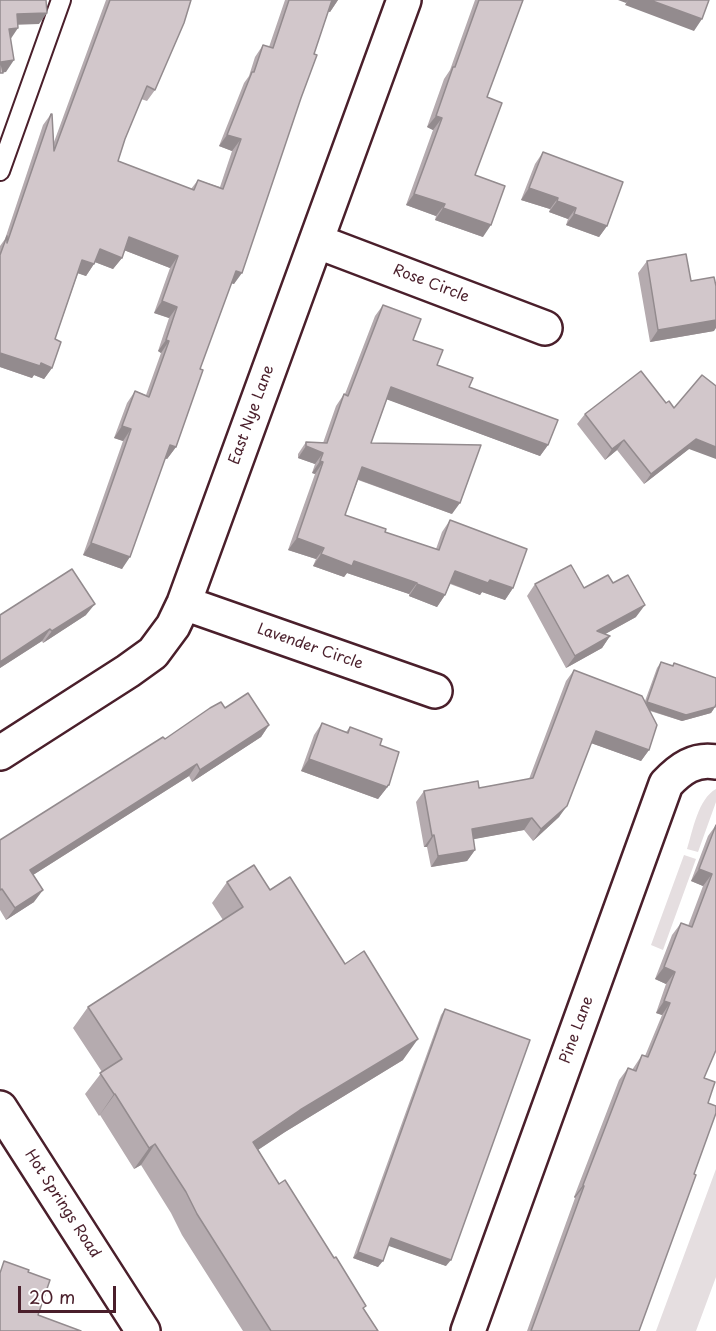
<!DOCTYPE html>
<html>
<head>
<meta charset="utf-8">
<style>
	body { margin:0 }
	#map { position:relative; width:716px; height:1331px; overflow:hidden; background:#fff; font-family:"Playpen Sans",sans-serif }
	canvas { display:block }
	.scale { position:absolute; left:18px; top:1286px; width:98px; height:27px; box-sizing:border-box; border:3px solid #4a1f2b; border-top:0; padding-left:8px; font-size:18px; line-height:21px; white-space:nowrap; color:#4a1f2b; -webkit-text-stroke:4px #fff; paint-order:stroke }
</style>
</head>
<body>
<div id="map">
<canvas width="716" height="1331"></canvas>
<div class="scale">20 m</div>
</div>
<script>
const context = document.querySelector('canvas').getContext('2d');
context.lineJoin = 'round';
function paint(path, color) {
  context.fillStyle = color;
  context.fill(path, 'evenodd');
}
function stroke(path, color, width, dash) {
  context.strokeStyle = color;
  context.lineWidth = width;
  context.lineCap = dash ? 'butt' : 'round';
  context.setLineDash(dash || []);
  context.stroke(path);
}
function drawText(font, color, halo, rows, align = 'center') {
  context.font = font + ' "Playpen Sans",sans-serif';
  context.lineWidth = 4.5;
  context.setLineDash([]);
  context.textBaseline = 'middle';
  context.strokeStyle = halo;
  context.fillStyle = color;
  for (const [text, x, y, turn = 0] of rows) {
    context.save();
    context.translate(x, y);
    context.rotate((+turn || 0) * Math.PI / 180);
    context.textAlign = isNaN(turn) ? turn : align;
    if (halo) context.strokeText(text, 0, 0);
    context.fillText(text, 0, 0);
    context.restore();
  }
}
const green = new Path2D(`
	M716 789V802L698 852 687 849C693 830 698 799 716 789Z
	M684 855 696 859 663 950 651 945Z
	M716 1169V1277L696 1331H656Z`);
const lane = new Path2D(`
	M0 171 61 0`);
const street = new Path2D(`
	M316 241 545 328
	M184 603 435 691
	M0 753 128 671 153 653 173 626 184 603 404 0
	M468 1331 666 784C680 769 695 758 716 762`);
const secondary = new Path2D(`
	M0 1108 143 1331`);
const wall = new Path2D(`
	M106 0H191L155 90 147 101 141 99 125 139 118 161 191 189 198 180 220 187 232 151 219 146 244 83 249 76 255 57 263 45 269 47 285 0H338L330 12 328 11 314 54 301 98 234 284 231 283 200 369 176 447 167 459 165 458 122 569 83 555 123 441 114 438 127 403 135 391 146 395 161 353 158 351 169 318 154 313 170 268 124 250 122 258 113 269 95 262 86 276 78 273 55 339 52 368 44 379 34 375 32 378 0 367V246L5 239 43 125 51 114 54 142Z
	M475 0H523L487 97 475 175 483 237 435 220 436 216 406 205 433 130 427 127 444 79 450 70Z
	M543 152 607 226 599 237 566 225 568 219 549 212 550 209 521 200 535 164Z
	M647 261 714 331 650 342 638 273Z
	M383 305 413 340 437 365 469 387 548 445 540 456 387 399 371 443 452 514 358 480 345 515 385 532 436 549 442 532 450 520 513 588 505 600 482 592 480 595 450 584 445 595 437 607 409 596V594L347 573 344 577 313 566 316 559 288 550 315 474 312 473 315 464 298 458V454L306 442 323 443 336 406 344 394H345L375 316Z
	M585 414 689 449 644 484 617 450 605 460 577 424Z
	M613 583 636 617 605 634 610 636 602 648 566 668 527 596 535 584 584 588Z
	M0 615H86L43 643 42 641 0 668Z
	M661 662 672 666 674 663 715 707 711 713 682 721 650 711 649 750 641 761 591 743 559 817 533 841 524 830 473 839 475 850 467 861 431 867 427 847H424L416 802 424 791 479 788 529 779 566 681 574 670 645 701 657 668Z
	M225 708 269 725 261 737 192 782 189 776 33 875 34 902 6 920 0 910V840L165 739Z
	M322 723 346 732 350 727 380 745 389 785 378 799 301 771 314 735Z
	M716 825 704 1078 708 1103 694 1174 639 1331H527L575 1198 574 1197 619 1080 628 1068 632 1070 642 1055 645 1056 662 1015 656 1013 666 984 655 979 672 935 681 923 688 926 703 886 691 881 708 836Z
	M227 882 270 890 403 1060 285 1132 258 1150 279 1184 364 1309 378 1331H243L182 1235 171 1213 141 1165 134 1169 100 1115 99 1116 85 1094 102 1072 73 1028 88 1007 223 920 212 903Z
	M445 1009 446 1266 388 1245 378 1267 353 1258 441 1015Z`);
const shadedWall = new Path2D(`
	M331 0H338L330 12 324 10Z
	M618 0H628L626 3Z
	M628 0H650L702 19 694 31 625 5Z
	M47 13 39 24 10 25 17 14Z
	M18 28 10 40 9 29Z
	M14 60 6 72 0 73 1 62Z
	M436 116 442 118 433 130 427 127Z
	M227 135 241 139 232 151 219 146Z
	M529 188 558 198 550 209 521 200Z
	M414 194 445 204 436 216 406 205Z
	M557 201 576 208 568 219 549 212Z
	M443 208 491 225 483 237 435 220Z
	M574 214 607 226 599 237 566 225Z
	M129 237 178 256 170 268 121 249Z
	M100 249 122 258 113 269 92 261Z
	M82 260 94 264 86 276 74 272Z
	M236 271 242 273 234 284 228 282Z
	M162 301 177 307 169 318 154 313Z
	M716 320V328L714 331 650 342 658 330Z
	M166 340 169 341 161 353 158 351Z
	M0 353 41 363 52 368 44 379 34 375 32 378 0 367Z
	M391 387 548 445 540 456 383 398Z
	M122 426 131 429 123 441 114 438Z
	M696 439 716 447V459L689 449 644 484 651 474Z
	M624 440 617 450 605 460 612 449Z
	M170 445 176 447 167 459 162 457Z
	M306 446 323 453 315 464 298 458Z
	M320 461 323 462 315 474 312 473Z
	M362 467 460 503 452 514 354 478Z
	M297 538 324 548 316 559 288 550Z
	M91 543 130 557 122 569 83 555Z
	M321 554 354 561 417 583 409 594 347 573 344 577 313 566Z
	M455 571 490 580 513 588 505 600 482 592 480 595 447 582Z
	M417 584 445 595 437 607 409 596Z
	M95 604 86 615 43 643 52 631Z
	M645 605 636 617 589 643 597 631Z
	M50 629 42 641 0 668V662Z
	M610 636 602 648 566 668 575 656Z
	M647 702 715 707 711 713 682 721 643 708Z
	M269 725 261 737 192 782 200 770Z
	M596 731 649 750 641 761 588 742Z
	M309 759 388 785H389L378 799 301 771Z
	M197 764 189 776 22 882 30 870Z
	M567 806 559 817 533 841 541 829Z
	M532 818 524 830 464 841 472 829Z
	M434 835 427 847H424L432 836Z
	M475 850 467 861 431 867 438 856Z
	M699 869 712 874 703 886 691 881Z
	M43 890 34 902 6 920 15 908Z
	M664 967 675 972 666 984 655 979Z
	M664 1001 670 1003 662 1015 656 1013Z
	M418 1039 403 1060 285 1132 238 1163 253 1142 300 1110Z
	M114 1094H115L99 1116Z
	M155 1144 141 1165 134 1169 149 1148Z
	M583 1185 584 1186 575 1198 574 1197Z
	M391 1238 451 1260 446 1266 386 1245Z
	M358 1252 383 1261 378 1267 353 1258Z`);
const building = new Path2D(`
	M0 0H46L47 13 17 14 18 28 9 29 14 60 1 62 3 73H0Z
	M110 0H191L184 23 155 90 147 86 125 139 118 161 194 190 198 180 223 189 241 139 227 135 252 72H254L263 45 273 48 289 0H332L314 54 317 55 301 98 242 273 236 271 200 369 203 370 176 447 170 445 130 557 91 543 131 429 122 426 135 391 149 397 169 341 166 340 177 307 162 301 178 256 129 237 122 258 100 249 94 264 82 260 55 339 61 342 52 368 41 363 40 366 0 353V255L7 236V243L51 114H52L54 151Z
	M479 0H523L487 97 502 103 475 175 505 186 491 225 443 208 445 204 414 194 442 118 436 116 453 67H455Z
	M650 0H709L702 19Z
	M543 152 623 182 607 226 574 214 576 208 557 201 558 198 529 188Z
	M686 254 691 281 714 277 716 286V320L658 330 647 261Z
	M383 305 421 319 413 340 443 350 437 365 473 378 469 387 558 420 548 445 391 387 371 443 481 445 460 503 362 467 345 515 386 529 385 532 439 550 450 520 527 549 513 588 490 580 488 583 455 571 445 595 417 584V583L354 561 352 566 321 554 324 548 297 538 323 462 320 461 323 453 306 446V442L327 443 344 394 348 396Z
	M641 371 666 403 669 401 674 408 702 375 716 386V447L696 439 651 474 624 440 612 449 585 414Z
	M571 565 584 588 608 575 613 583 628 575 645 605 597 631 610 636 575 656 535 584Z
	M72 569 95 604 52 631 50 629 0 662V615Z
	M661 662 673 666 674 663 716 678V704L715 707 686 715 647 702Z
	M574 670 642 696 657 725 649 750 596 731 567 806 541 829 532 818 472 829 475 850 438 856 434 835 432 836 424 791 478 781 479 788 533 778Z
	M248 693 269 725 200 770 197 764 30 870 43 890 15 908 2 889 0 890V840L163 737 165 739 210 708 221 702 225 708Z
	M322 723 348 733 350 727 382 739 380 745 399 752 389 785H388L387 787 309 759Z
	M716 825V1050L704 1078 715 1082 708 1103 716 1106V1113L694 1174 696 1175 639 1331H531L584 1186 583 1185 628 1068 636 1071 642 1055 648 1057 670 1003 664 1001 675 972 664 967 681 923 692 927 712 874 699 869Z
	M254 865 270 890 290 877 345 964 364 951 418 1039 300 1110 253 1142 279 1184 285 1180 334 1258 336 1257 366 1306 363 1308 378 1331H271L197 1214 186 1192 155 1144 149 1148 115 1094H114L100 1073 122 1059 88 1007 243 907 227 882Z
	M445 1009 530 1040 451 1260 391 1238 383 1261 358 1252Z
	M4 1261 29 1270 28 1272 50 1280 38 1315 81 1331H0V1273Z`);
const streetNames = [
	["Rose Circle",431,284,21],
	["East Nye Lane",252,415,-70],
	["Lavender Circle",310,647,19],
	["Pine Lane",577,1030,-70],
	["Hot Springs Road",62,1204,57]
];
paint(green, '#e5dee0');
stroke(lane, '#4a1f2b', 22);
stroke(street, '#4a1f2b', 38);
stroke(secondary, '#4a1f2b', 38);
stroke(lane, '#fff', 18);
stroke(street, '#fff', 33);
stroke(secondary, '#fff', 33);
paint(wall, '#b5abaf');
paint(shadedWall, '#938b8e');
paint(building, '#d2c7cb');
stroke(building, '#938b8e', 1.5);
drawText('15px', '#4a1f2b', '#fff', streetNames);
</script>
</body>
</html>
